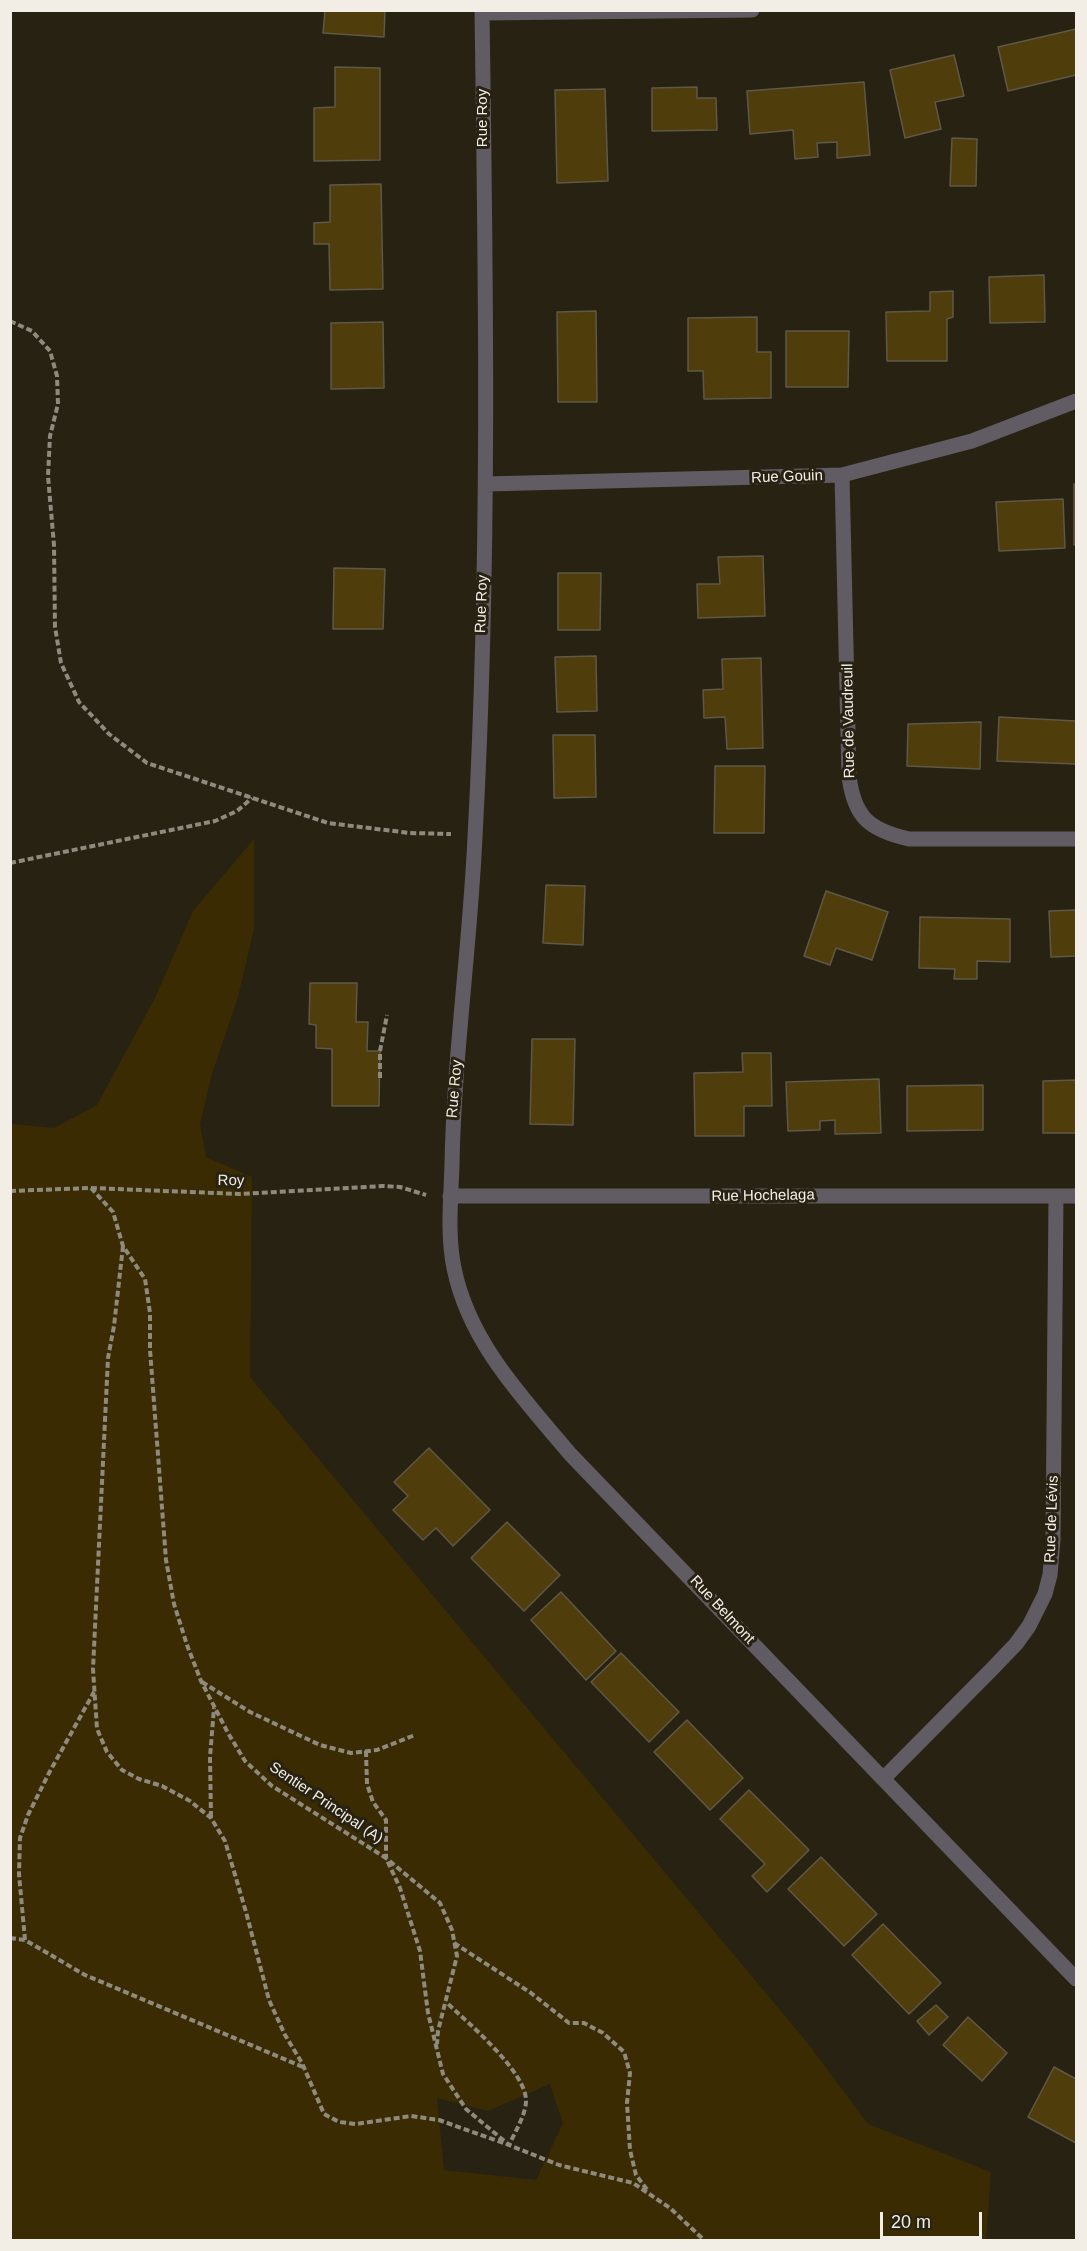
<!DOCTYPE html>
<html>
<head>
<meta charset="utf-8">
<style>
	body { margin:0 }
	#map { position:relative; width:1087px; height:2251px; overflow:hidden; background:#282213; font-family:Helvetica,sans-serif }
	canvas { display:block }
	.frame { position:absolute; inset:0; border:12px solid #f3eee5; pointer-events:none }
	.scale { position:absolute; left:880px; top:2212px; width:102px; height:27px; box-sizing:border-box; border:3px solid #f3eee5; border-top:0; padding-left:8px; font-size:18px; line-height:21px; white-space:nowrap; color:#f3eee5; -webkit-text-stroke:4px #282213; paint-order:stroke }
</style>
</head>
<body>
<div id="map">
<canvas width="1087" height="2251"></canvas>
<div class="frame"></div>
<div class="scale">20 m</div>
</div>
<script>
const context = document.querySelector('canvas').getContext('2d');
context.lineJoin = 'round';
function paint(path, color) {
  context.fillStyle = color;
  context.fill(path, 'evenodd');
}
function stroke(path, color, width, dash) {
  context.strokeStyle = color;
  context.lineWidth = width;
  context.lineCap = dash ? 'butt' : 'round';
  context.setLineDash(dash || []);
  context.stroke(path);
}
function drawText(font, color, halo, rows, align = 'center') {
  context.font = font + ' Helvetica,sans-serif';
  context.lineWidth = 6;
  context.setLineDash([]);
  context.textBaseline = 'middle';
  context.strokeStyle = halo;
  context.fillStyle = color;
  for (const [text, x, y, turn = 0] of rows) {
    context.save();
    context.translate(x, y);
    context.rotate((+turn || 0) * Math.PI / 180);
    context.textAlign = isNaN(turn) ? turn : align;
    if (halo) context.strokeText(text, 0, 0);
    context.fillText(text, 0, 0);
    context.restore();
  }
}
const green = new Path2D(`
	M254 839V929L238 997 212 1074 200 1124 206 1157 252 1177 250 1377 806 2041 868 2124 991 2172 986 2240H11V1124L54 1128 97 1105 156 996 193 911ZM550 2084 563 2123 536 2180 444 2170 437 2098 488 2111Z`);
const building = new Path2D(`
	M325 10H385L384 37 323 33Z
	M1076 29V75L1008 91 998 47Z
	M954 55 964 96 935 102 941 129 905 138 890 70Z
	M335 67 380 68V160L314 161V108L335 107Z
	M864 82 870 155 837 158V142L817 143 818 157 795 159 793 130 750 134 747 91Z
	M697 87V98H716L717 130 652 131V88Z
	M605 89 608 181 557 183 555 90Z
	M952 138 977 139 976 186H950Z
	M381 184 383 289 330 290 329 244H314V223L330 222V185Z
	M1044 275 1045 322 990 323 989 277Z
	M953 291V317L947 319V361H887L886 312 930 311V292Z
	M596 311 597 402H558L557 312Z
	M757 317V352H771V398L704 399 703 371H688V318Z
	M383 322 384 388 331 389V323Z
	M786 331H849L848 387H786Z
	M1074 484H1076V545H1074Z
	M1063 499 1065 548 999 551 996 502Z
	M763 556 765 616 698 618 697 584H720L718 557Z
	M334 568 385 569 383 629H333Z
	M558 573H601L600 630H558Z
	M596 656 597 711 557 712 555 657Z
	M761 658 763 748 727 749 725 717 704 718 703 690 723 689 722 659Z
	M999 717 1076 721V764L997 761Z
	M981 722 980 769 907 766 908 724Z
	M553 735H595L596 797 554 798Z
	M715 766H765L764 833H714Z
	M546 885 585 886 583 945 543 943Z
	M826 891 888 912 872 960 836 948 830 965 804 956Z
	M1076 910V956L1051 957 1049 911Z
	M920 917 1010 919V962L977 961V979H954L955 969 919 968Z
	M310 983H357L356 1022H368L367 1051H380L379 1106H332V1049L316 1048V1025L309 1024Z
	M532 1039H575L573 1125 530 1124Z
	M742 1053H771L772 1106H744V1136H695L694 1073 743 1072Z
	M879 1079 881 1133 835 1134V1120L820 1121V1130L788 1131 786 1082Z
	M1076 1080V1133H1043V1081Z
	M983 1085V1130L907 1131V1086Z
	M429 1448 490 1510 453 1546 436 1528 423 1540 393 1510 408 1496 394 1482Z
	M507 1522 560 1575 524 1611 471 1558Z
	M561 1592 616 1651 586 1680 531 1620Z
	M621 1653 679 1712 649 1742 591 1682Z
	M687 1720 743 1778 710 1810 654 1752Z
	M749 1790 809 1850 767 1892 752 1876 765 1864 720 1819Z
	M821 1857 877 1914 844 1946 788 1889Z
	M883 1924 941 1983 909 2014 852 1955Z
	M936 2005 948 2017 929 2035 917 2021Z
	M968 2017 1007 2053 982 2081 943 2045Z
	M1054 2067 1076 2079V2143L1028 2117Z`);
const path = new Path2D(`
	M10 321 32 331 50 351 57 376 58 404 50 436 48 476 54 545 55 627 61 663 79 702 109 734 147 763 328 823 410 833 451 834
	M10 863 215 821 237 811 252 798
	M380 1078V1051L387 1015
	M91 1188 113 1212 123 1246 145 1279 150 1313V1350L166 1560 174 1604 187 1645 201 1681 228 1733 245 1761 272 1786 386 1858 400 1888 420 1951 428 2013 443 2074 466 2109 509 2145 559 2165 633 2183 670 2208 704 2240
	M10 1191 91 1188 240 1194 383 1186 400 1187 426 1195
	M123 1246 114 1326 108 1358 93 1669 97 1729 107 1752 122 1770 139 1779 162 1786 190 1801 211 1818 225 1841 246 1912 269 2000 285 2035 302 2063 324 2114 339 2122 356 2124 411 2116 439 2120 509 2145C515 2132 525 2116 526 2102 528 2073 467 2022 446 2002
	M202 1682 250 1712 320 1745 351 1753 377 1750 415 1735
	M366 1751 367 1784 373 1802 386 1820V1858L440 1903 452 1930 457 1956 438 2031 437 2044
	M211 1817 210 1757 214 1708
	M10 1938 25 1940 85 1975 303 2067
	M25 1940 19 1874 20 1838 28 1815 49 1773 94 1692
	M454 1943 531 1993 569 2023H584L603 2033 624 2052 630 2073 627 2103 630 2150 636 2175 648 2191`);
const minor = new Path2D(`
	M482 10C486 286 490 562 475 837 470 947 454 1055 452 1164 451 1199 447 1234 454 1268 469 1343 524 1399 571 1455L1076 1979
	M482 13 752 10
	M842 475 849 776C854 817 869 830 909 839H1076
	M486 484 842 475 972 441 1076 401
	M450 1196H1076
	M883 1779 992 1669 1016 1644 1029 1626 1045 1594 1050 1575 1053 1540 1056 1196`);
const streetNames = [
	["Rue Roy",483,118,-90],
	["Rue Gouin",787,477,-2],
	["Rue Roy",482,604,-88],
	["Rue de Vaudreuil",849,721,-91],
	["Rue Roy",455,1089,-85],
	["Roy",231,1181,1],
	["Rue Hochelaga",763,1196,-1],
	["Rue de Lévis",1052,1519,-88],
	["Rue Belmont",722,1610,47],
	["Sentier Principal (A)",326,1803,34]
];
paint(green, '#3a2b02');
paint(building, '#503d0c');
stroke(building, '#5f5847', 1.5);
stroke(path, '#8f8a7e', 4, [6, 3]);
stroke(minor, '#615c63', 15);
drawText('15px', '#f3eee5', '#282213', streetNames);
</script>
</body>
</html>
